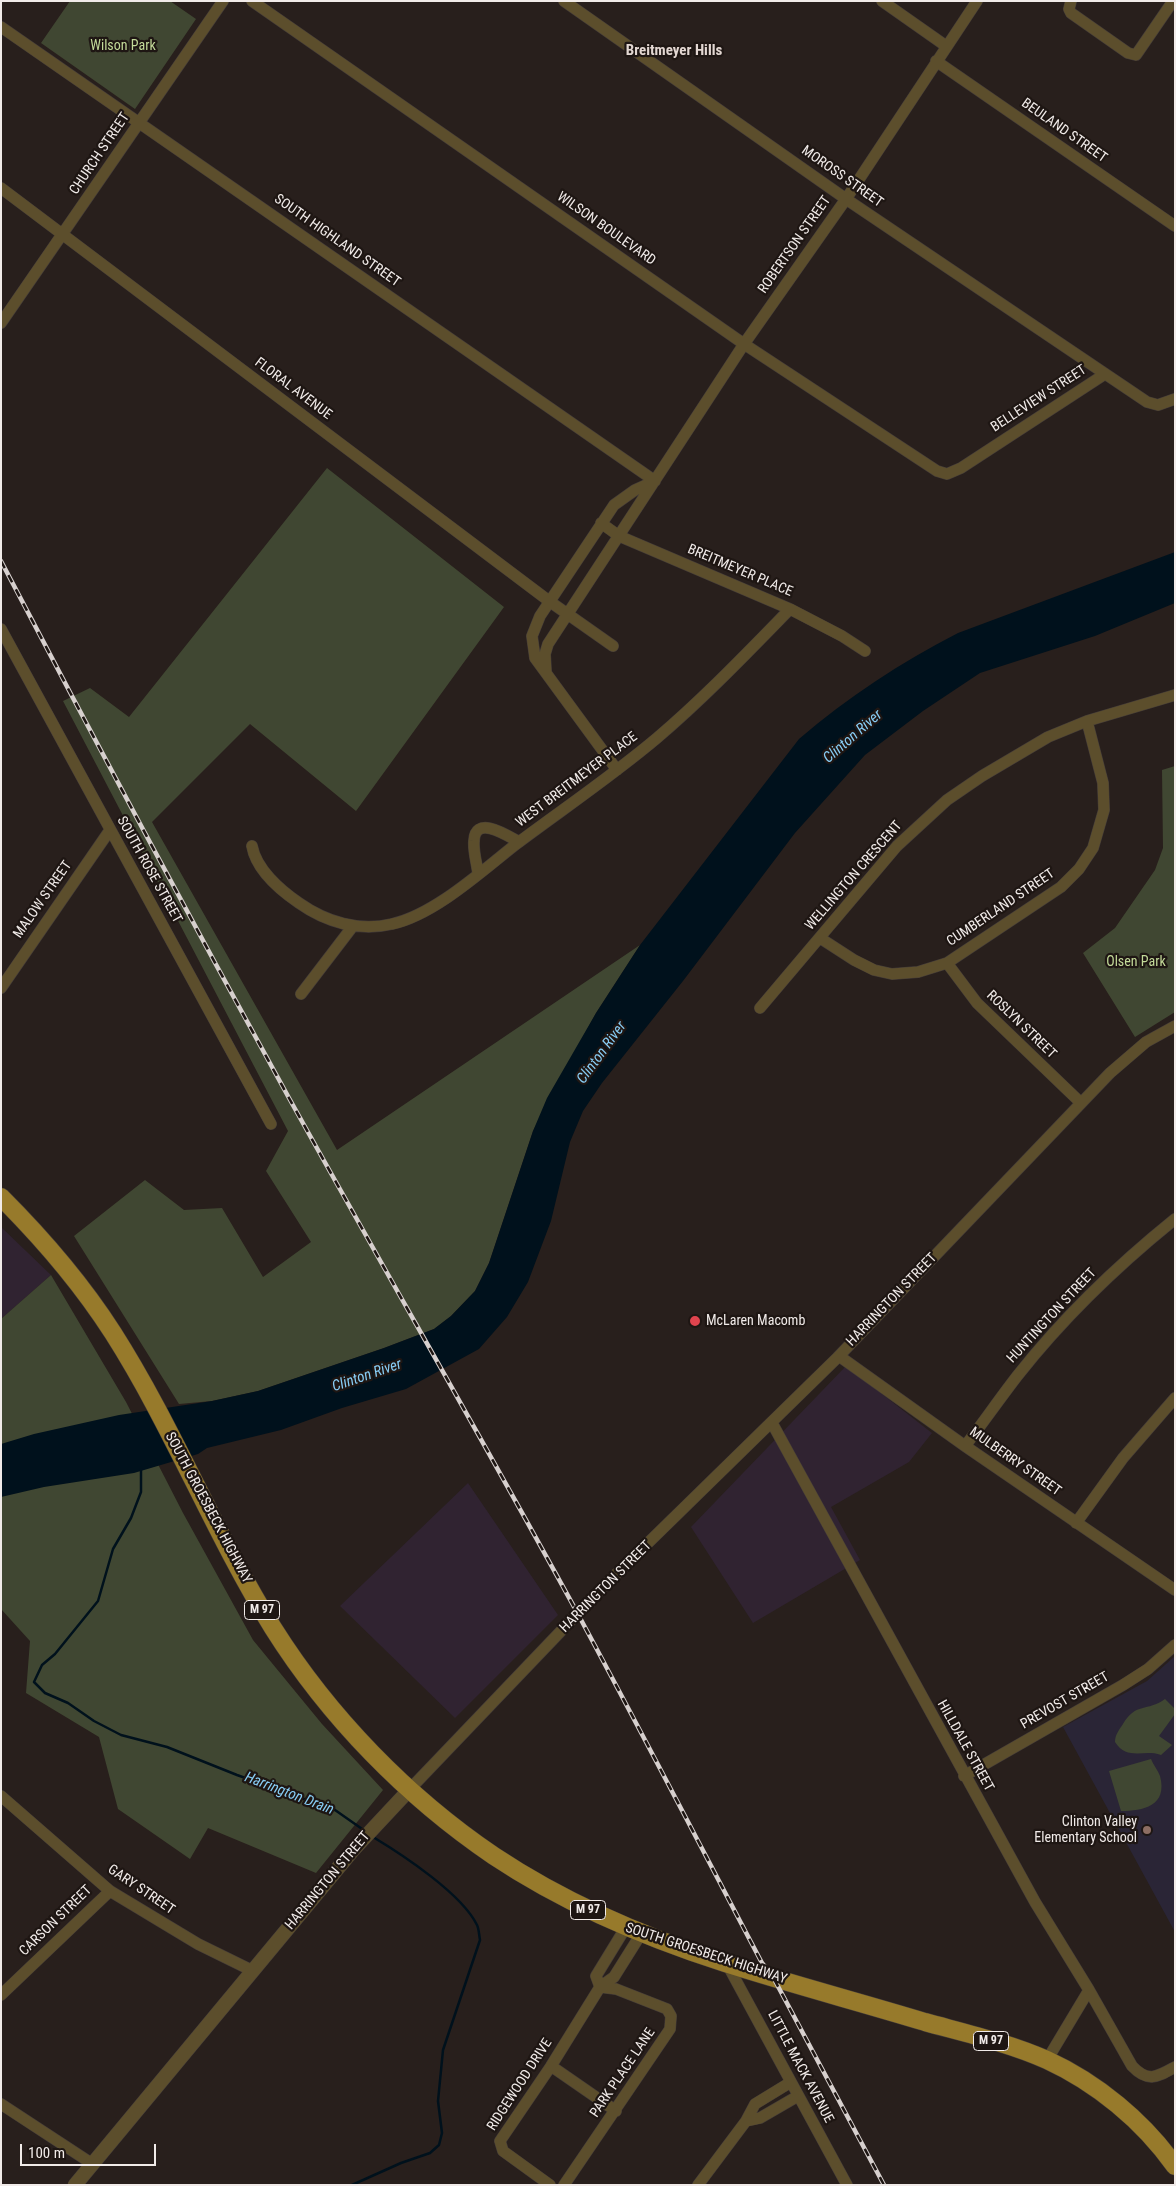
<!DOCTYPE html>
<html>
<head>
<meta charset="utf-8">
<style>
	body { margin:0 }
	#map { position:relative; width:1176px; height:2186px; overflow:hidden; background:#281f1c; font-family:"Roboto Condensed",sans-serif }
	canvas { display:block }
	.frame { position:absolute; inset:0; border:2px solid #f1ebe9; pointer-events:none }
	.scale { position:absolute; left:20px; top:2144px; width:136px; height:22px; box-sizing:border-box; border:2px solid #f1ebe9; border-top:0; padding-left:6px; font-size:15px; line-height:18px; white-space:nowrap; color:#f1ebe9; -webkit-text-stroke:4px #1e1613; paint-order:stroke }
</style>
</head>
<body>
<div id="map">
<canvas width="1176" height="2186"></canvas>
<div class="frame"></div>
<div class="scale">100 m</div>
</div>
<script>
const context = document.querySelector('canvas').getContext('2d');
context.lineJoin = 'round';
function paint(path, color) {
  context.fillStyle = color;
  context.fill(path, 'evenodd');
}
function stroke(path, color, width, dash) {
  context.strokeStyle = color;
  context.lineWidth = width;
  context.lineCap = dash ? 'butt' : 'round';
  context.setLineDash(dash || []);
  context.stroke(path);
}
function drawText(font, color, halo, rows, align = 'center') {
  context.font = font + ' "Roboto Condensed",sans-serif';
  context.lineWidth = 4.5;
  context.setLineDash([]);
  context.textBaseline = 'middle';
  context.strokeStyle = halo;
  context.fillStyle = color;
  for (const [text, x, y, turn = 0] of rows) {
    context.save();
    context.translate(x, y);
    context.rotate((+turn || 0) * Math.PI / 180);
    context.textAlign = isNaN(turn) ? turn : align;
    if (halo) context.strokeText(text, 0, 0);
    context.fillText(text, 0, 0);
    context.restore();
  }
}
const commercial = new Path2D(`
	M1 1227 51 1275 1 1319Z
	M846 1366 932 1433 909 1462 831 1507 860 1560 753 1623 691 1527Z
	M468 1483 558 1615 455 1718 340 1606Z`);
const education = new Path2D(`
	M1175 1656V1932L1063 1727 1147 1681Z`);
const green = new Path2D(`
	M70 1H170L196 19 135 109 41 43Z
	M327 468 504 607 356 811 250 724 152 822 337 1150 640 945 596 1013 533 1131 489 1263 475 1291 451 1316 434 1329 384 1348 258 1391 212 1401 179 1404 74 1236 145 1180 184 1210 222 1208 263 1277 311 1242 266 1171 288 1131 63 701 90 688 129 717Z
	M1175 766V1012L1135 1037 1083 953 1115 928 1155 870 1163 848 1162 770Z
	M51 1275 126 1402 183 1513 253 1640 322 1724 383 1790 316 1873 208 1828 190 1859 118 1809 99 1737 26 1693 30 1641 1 1609V1319Z
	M1165 1699 1175 1709V1714L1159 1736 1172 1745 1161 1755C1144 1749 1127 1761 1115 1742 1115 1735 1119 1730 1123 1724 1136 1702 1147 1712 1165 1699Z
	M1151 1759C1153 1765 1158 1770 1160 1776 1168 1806 1143 1811 1121 1811L1109 1771Z`);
const water = new Path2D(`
	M1175 552V603L1095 636 980 673 923 711 865 755 795 833 683 981 602 1083 583 1111 570 1142 551 1221 528 1282 507 1317 479 1349 406 1389 342 1408 281 1430 207 1448 198 1454 134 1473 44 1487 1 1497V1444L34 1434 119 1415 212 1401 258 1391 384 1348 434 1329 451 1316 475 1291 489 1263 533 1131 547 1098 596 1013 640 945 799 739C848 697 901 662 958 633Z`);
const stream = new Path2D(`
	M141 1468V1492L131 1518 113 1549 98 1601 55 1654 42 1665 34 1682 45 1693 68 1703 94 1721 121 1735 167 1747 237 1775 335 1810 365 1831
	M352 2185 401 2163 430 2153 439 2145 442 2133 438 2101 443 2050 480 1940C479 1935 479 1929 477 1925 462 1894 403 1855 373 1837`);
const minor = new Path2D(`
	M252 1 744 344 937 471 947 474 961 468 1105 374
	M564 1 846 199 1147 402 1158 405 1175 399
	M882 1 946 46
	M1071 1 1069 9 1071 13 1128 53 1136 55 1171 4V1
	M1 27 655 481
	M936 61 1175 226
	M1 188 549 601 613 646
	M1 323 223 1
	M601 523 619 536 790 609 842 636 865 651
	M1 629 271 1124
	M546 672 545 654 548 644 744 344 846 199 977 1
	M617 770 535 658 532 636 540 616 614 505 635 490 655 481
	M252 846C256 869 280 890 299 903 326 922 359 932 392 924 434 915 482 871 515 845 563 809 612 776 657 738 704 698 747 653 790 609
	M478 874C477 863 473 852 474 841 475 814 508 836 519 842
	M820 938 854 960 874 970 892 974 918 972 947 963 1061 887 1079 869 1093 848 1104 810 1103 783 1087 721
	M947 963 977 1003 1081 1103
	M1 988 110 830
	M301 994 353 926
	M760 1008 897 846 947 800 982 776 1048 737 1087 721 1175 695
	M839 1356 965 1446 1175 1590
	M772 1423 1035 1902 1089 1990 1132 2066C1148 2083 1157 2077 1175 2067
	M965 1446C983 1423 1000 1398 1018 1375 1063 1318 1118 1265 1175 1219
	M1076 1523 1123 1458 1175 1398
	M964 1776 1123 1685 1148 1669 1175 1645
	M410 1789 605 1585 837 1358 1110 1073 1146 1042 1175 1026
	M1 1796 110 1891 198 1944 253 1971
	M727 1964 847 2185
	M600 1987 596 1976 626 1927
	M1 1995 110 1891
	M1047 2060 1089 1990
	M551 2066 616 2111
	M1 2104 91 2163
	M746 2121 760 2118 798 2096
	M550 2185 503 2151 500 2141 551 2066 600 1987 614 1977 641 1934
	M564 2185 670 2029 671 2016 667 2009 616 1989 600 1987
	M698 2185 746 2121 755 2104 791 2082`);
const tertiary = new Path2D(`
	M75 2185 353 1850 410 1789`);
const primary = new Path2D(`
	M1 1197C43 1239 81 1283 113 1333 173 1427 214 1533 273 1628 329 1717 407 1797 494 1856 566 1904 644 1937 725 1963 791 1984 859 2002 925 2022 965 2033 1009 2043 1047 2060 1097 2083 1143 2121 1175 2166`);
const rail = new Path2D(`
	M1 561C95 741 191 920 289 1098 385 1271 484 1442 579 1616 641 1731 701 1847 762 1963L773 1977 884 2185`);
const markers = [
	[695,1321,6,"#e0444e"],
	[1147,1830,5,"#8d6e63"]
];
const shields = [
	[262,1610,35],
	[588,1910,35],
	[991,2041,35]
];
const shieldNames = [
	["M 97",262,1610],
	["M 97",588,1910],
	["M 97",991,2041]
];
const parkNames = [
	["Wilson Park",123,46],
	["Olsen Park",1136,962]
];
const streetNames = [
	["BEULAND STREET",1064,131,35],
	["CHURCH STREET",100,154,-56],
	["MOROSS STREET",842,177,35],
	["WILSON BOULEVARD",606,229,35],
	["SOUTH HIGHLAND STREET",337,241,35],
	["ROBERTSON STREET",795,245,-55],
	["FLORAL AVENUE",293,389,37],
	["BELLEVIEW STREET",1039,399,-33],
	["BREITMEYER PLACE",740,571,23],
	["WEST BREITMEYER PLACE",577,780,-37],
	["SOUTH ROSE STREET",149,870,61],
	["WELLINGTON CRESCENT",854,876,-49],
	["MALOW STREET",43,900,-55],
	["CUMBERLAND STREET",1001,908,-34],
	["ROSLYN STREET",1021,1025,44],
	["HARRINGTON STREET",892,1300,-46],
	["HUNTINGTON STREET",1052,1316,-47],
	["MULBERRY STREET",1015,1462,35],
	["SOUTH GROESBECK HIGHWAY",208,1508,62],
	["HARRINGTON STREET",606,1587,-45],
	["PREVOST STREET",1065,1701,-30],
	["HILLDALE STREET",965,1746,61],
	["HARRINGTON STREET",328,1881,-50],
	["GARY STREET",141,1890,34],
	["CARSON STREET",56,1921,-44],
	["SOUTH GROESBECK HIGHWAY",706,1954,18],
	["LITTLE MACK AVENUE",800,2067,62],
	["PARK PLACE LANE",623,2073,-56],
	["RIDGEWOOD DRIVE",520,2085,-57]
];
const poiNames = [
	["McLaren Macomb",706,1321],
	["Clinton Valley",1137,1822,"right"],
	["Elementary School",1137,1838,"right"]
];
const neighbourhoodNames = [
	["Breitmeyer Hills",674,51]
];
const waterNames = [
	["Clinton River",853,737,-41],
	["Clinton River",602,1053,-54],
	["Clinton River",367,1376,-19],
	["Harrington Drain",289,1794,21]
];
paint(commercial, '#302331');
paint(education, '#2a2536');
paint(green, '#404732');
paint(water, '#00111c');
stroke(stream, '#00111c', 2.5);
stroke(minor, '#443c39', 12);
stroke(tertiary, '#443c39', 15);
stroke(primary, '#443c39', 19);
stroke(minor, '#5c4e2c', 11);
stroke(tertiary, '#5c4e2c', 14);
stroke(primary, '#977a2b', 18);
stroke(rail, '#d7d0ce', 4.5);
stroke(rail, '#1e1613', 2.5, [8]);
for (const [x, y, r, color] of markers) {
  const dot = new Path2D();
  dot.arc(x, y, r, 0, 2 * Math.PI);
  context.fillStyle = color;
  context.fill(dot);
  stroke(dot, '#1e1613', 2);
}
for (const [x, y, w] of shields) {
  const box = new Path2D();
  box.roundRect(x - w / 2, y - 9.5, w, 19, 4);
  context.fillStyle = '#1e1613';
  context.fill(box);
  stroke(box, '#f1ebe9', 1);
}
drawText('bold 12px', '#f1ebe9', null, shieldNames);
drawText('14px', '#c3da99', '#1e1613', parkNames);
drawText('14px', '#f1ebe9', '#1e1613', streetNames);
drawText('14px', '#f1ebe9', '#1e1613', poiNames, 'left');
drawText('bold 15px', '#e3d7d2', '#1e1613', neighbourhoodNames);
drawText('italic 15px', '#88cdf5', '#1e1613', waterNames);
</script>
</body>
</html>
